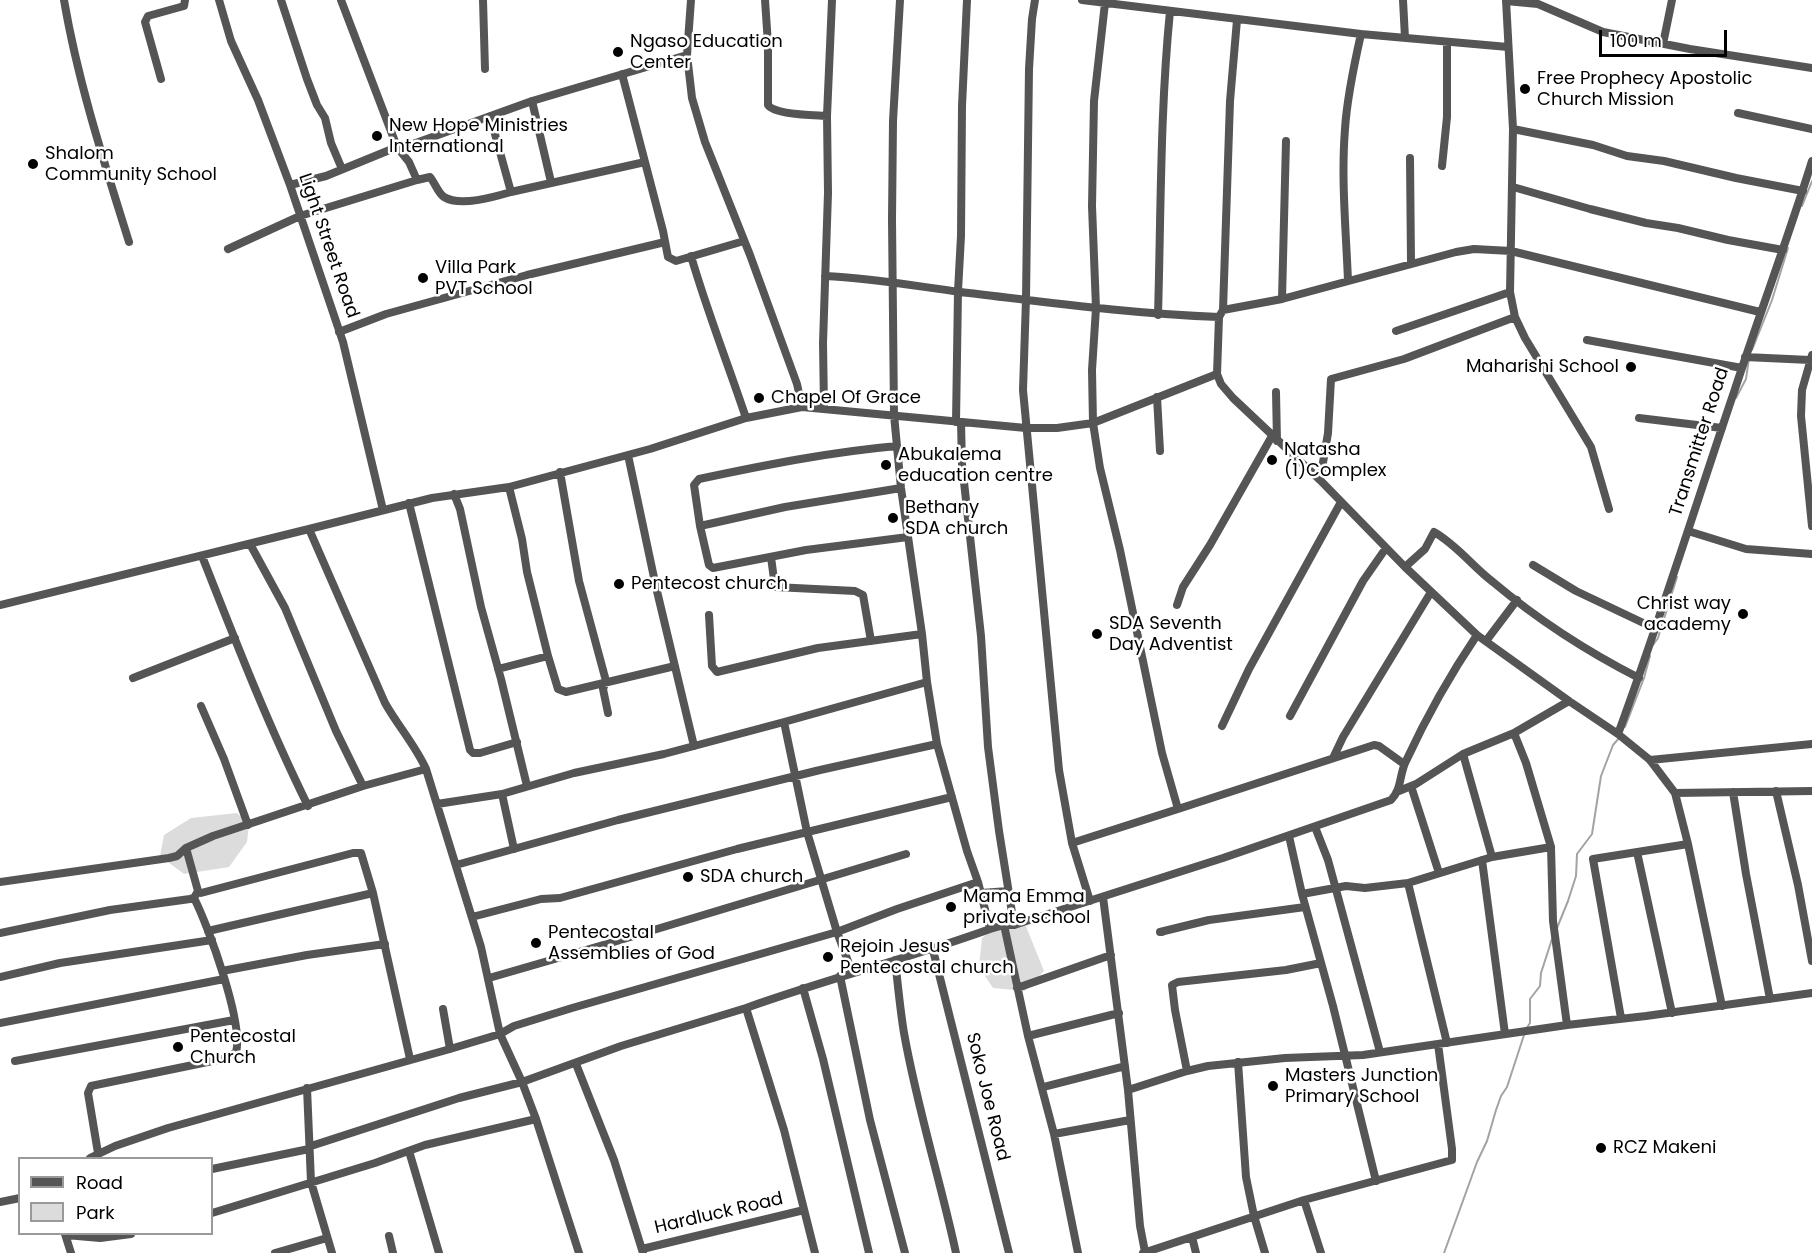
<!DOCTYPE html>
<html>
<head>
<meta charset="utf-8">
<style>
	body { margin:0 }
	#map { position:relative; width:1812px; height:1253px; overflow:hidden; background:#fff; font-family:Poppins,sans-serif }
	canvas { display:block }
	.legend { position:absolute; left:18px; top:1157px; width:195px; height:78px; box-sizing:border-box; background:#fff; border:2px solid #999; margin:0; padding:8px 10px; list-style:none; font-size:18px; color:#000 }
	.legend li { display:flex; align-items:center; gap:12px; height:30px }
	.legend b { width:30px; border:2px solid #999 }
	.scale { position:absolute; left:1599px; top:30px; width:128px; height:27px; box-sizing:border-box; border:3px solid #000; border-top:0; padding-left:8px; font-size:18px; line-height:21px; white-space:nowrap; color:#000; -webkit-text-stroke:4px #fff; paint-order:stroke }
</style>
</head>
<body>
<div id="map">
<canvas width="1812" height="1253"></canvas>
<ul class="legend">
<li><b style="height:8px;background:#555"></b>Road</li>
<li><b style="height:16px;background:#dcdcdc"></b>Park</li>
</ul>
<div class="scale">100 m</div>
</div>
<script>
const context = document.querySelector('canvas').getContext('2d');
context.lineJoin = 'round';
function paint(path, color) {
  context.fillStyle = color;
  context.fill(path, 'evenodd');
}
function stroke(path, color, width, dash) {
  context.strokeStyle = color;
  context.lineWidth = width;
  context.lineCap = dash ? 'butt' : 'round';
  context.setLineDash(dash || []);
  context.stroke(path);
}
function drawText(font, color, halo, rows, align = 'center') {
  context.font = font + ' Poppins,sans-serif';
  context.lineWidth = 5;
  context.setLineDash([]);
  context.textBaseline = 'middle';
  context.strokeStyle = halo;
  context.fillStyle = color;
  for (const [text, x, y, turn = 0] of rows) {
    context.save();
    context.translate(x, y);
    context.rotate((+turn || 0) * Math.PI / 180);
    context.textAlign = isNaN(turn) ? turn : align;
    if (halo) context.strokeText(text, 0, 0);
    context.fillText(text, 0, 0);
    context.restore();
  }
}
const green = new Path2D(`
	M237 813 249 824 247 842 229 867 184 874 160 856 164 835 191 818Z
	M1001 923 1025 924 1044 971 1025 991 993 988 979 967 982 938Z`);
const stream = new Path2D(`
	M1802 206 1812 181
	M1752 350 1772 300 1788 248
	M1736 398 1746 379 1749 358
	M1653 645 1658 638 1677 577
	M1625 727 1644 678 1650 656
	M1557 928 1568 901 1576 876 1577 854 1592 834 1601 776 1613 745 1620 737
	M1526 1029 1530 1023V999L1540 986 1541 973 1552 939
	M1444 1253 1477 1162 1487 1141 1496 1110 1501 1096 1507 1087 1524 1035`);
const minor = new Path2D(`
	M64 0C78 82 104 162 129 242
	M219 0 231 41 258 100 290 185 343 342 383 510
	M281 0 307 79 317 105 325 118 331 143 342 169
	M483 0 485 69
	M765 0 768 44V105C775 115 813 115 827 116
	M900 0 893 121 892 219 894 415 901 488 922 634 927 682
	M1035 0 1032 19 1029 69 1026 299 1023 390 1059 770 1072 843 1090 901
	M1082 0 1361 34 1508 47
	M1403 0 1405 38
	M1506 0 1513 129 1510 292 1515 317 1525 338 1591 447 1609 509
	M1506 1 1538 4 1603 32 1690 49 1812 68
	M1663 44 1672 0
	M687 55 691 0
	M622 74 663 231 668 257 676 261 744 241
	M161 79 145 22 148 16 184 6 185 0
	M532 101 551 182
	M1738 113 1812 129
	M490 116 511 192 645 162
	M1513 129 1593 145 1627 156 1664 161 1736 178 1803 191
	M1410 158 1411 263
	M1442 166 1447 117V42
	M417 180 430 177C435 183 438 193 444 197 460 207 494 197 511 192
	M290 185 326 176 397 147 413 144 532 101 687 55 692 98 705 142 750 255 797 384 802 407
	M1513 187 1590 209 1646 223 1678 228 1728 240 1783 250
	M228 249 300 216 417 180 409 162 397 147 341 0
	M691 256C707 311 728 364 746 418
	M825 276C871 278 915 286 960 292 1046 302 1132 314 1219 317
	M1348 281C1346 230 1341 179 1345 129 1347 97 1354 65 1361 34
	M1282 299 1286 141
	M1223 310 1230 101 1237 20
	M1158 315C1161 213 1160 112 1170 11
	M1396 331 1510 292
	M339 332 386 314 527 275 665 242
	M1587 340 1742 368
	M1812 355 1802 390 1801 416 1812 526
	M1745 357 1810 360
	M1217 374 1221 384 1233 398 1320 480 1405 567 1477 635 1569 701 1618 734 1650 760 1675 793 1688 844 1722 1006
	M1276 392 1277 441
	M1157 397 1160 451
	M824 408 823 343 828 193 827 116 832 0
	M1639 418 1722 428
	M956 422 958 291 961 236 962 106 967 0
	M961 422 962 464 981 636 988 747 999 831 1014 925H1004L1028 1036 1054 1134 1078 1253
	M628 455 656 587 694 746
	M560 472 579 581 606 681 603 689 608 713
	M1320 480 1328 433 1331 379 1404 359 1515 317
	M509 487 522 539 527 572 548 656
	M901 488 785 507 700 526 709 565 713 568 806 550 908 537
	M454 494 460 509 481 607 501 679 527 786
	M409 503 470 750 473 753H480L517 742
	M700 526 694 485 699 479C765 465 830 452 897 446
	M309 529 432 498 509 487 650 449 746 418 802 407 1026 428H1057L1093 423 1217 374 1219 317 1223 310 1282 299 1456 252 1474 249 1511 251 1760 312
	M1688 531 1746 549 1812 554
	M250 544 285 608 336 731 363 786
	M202 556C235 640 268 725 308 806
	M771 557 775 587 855 591 863 595 871 641
	M1533 565 1576 591 1656 629
	M1405 567 1425 549 1434 532C1457 545 1472 566 1493 582 1537 619 1588 652 1639 678
	M0 605 309 529 385 703C398 726 415 745 426 769
	M1177 605 1183 587 1210 545 1272 436
	M709 615 712 666 717 672 818 648 922 634
	M1486 641 1517 600
	M498 669 548 656 558 689 566 692 675 666
	M133 678 235 638
	M201 706 224 759 248 825
	M1290 716 1363 581 1386 548
	M784 722 927 682 937 744
	M1222 726 1249 669 1341 502
	M1514 733 1526 763 1551 847
	M1618 734C1660 620 1696 504 1735 389 1760 313 1788 238 1812 161
	M1463 754 1492 857
	M1334 756 1343 737 1431 592
	M1650 760 1812 744
	M1411 786 1439 873
	M1399 791 1416 784 1463 754 1514 733 1569 701
	M1776 791 1798 885 1812 961
	M1733 792 1746 874 1770 999
	M1675 793 1812 791
	M502 794 514 849
	M437 804 502 794 574 773 664 754 784 722 807 832 837 932 852 972
	M1178 809 1374 745 1379 746 1404 764
	M1315 827 1328 860 1380 1052
	M1289 836 1302 894 1333 1006 1376 1181
	M1072 843 1178 809 1162 753 1120 550 1100 468 1093 423 1092 370 1096 308 1092 206 1094 101 1105 3
	M1637 852 1672 1013
	M1482 860 1505 1034
	M456 865 618 820 820 770 937 744 967 851 978 882
	M0 882 169 858 177 856 186 848
	M1408 883 1447 1043
	M198 891 186 848 213 836 363 786 426 769 481 947 500 1034 522 1082 621 1046 746 1008
	M981 893 1008 891
	M1302 894 1346 886 1365 888 1408 883 1492 857 1551 847 1553 921 1567 1025
	M1103 897 1128 1090
	M472 917 541 899 560 898 737 849 952 797
	M1014 925 1223 858 1391 800C1402 789 1399 775 1406 761 1425 720 1452 672 1477 635
	M208 931 373 893
	M1162 932H1160L1209 920 1305 907
	M0 933 110 910 190 899 194 898 198 891 201 893 353 853H361L373 893 410 1059
	M933 950 1009 1253
	M895 960C898 985 900 1009 904 1033 917 1107 940 1179 956 1253
	M222 971 307 955 385 944
	M840 976 870 1120 905 1253
	M0 977 60 963 212 940
	M489 978 617 941 906 854
	M803 988 823 1059 869 1253
	M1017 988 1111 955
	M443 1009 450 1049
	M1621 1018 1593 859 1688 844
	M0 1023 224 979
	M1028 1036 1119 1013
	M15 1061 234 1020
	M1238 1062 1246 1177 1254 1216 1265 1253
	M576 1064 614 1160 643 1253
	M1187 1071 1175 1010 1172 985 1178 982 1286 970 1321 963
	M1043 1087 1125 1066
	M307 1088 311 1182 332 1253
	M1054 1134 1130 1120
	M311 1146 459 1098 522 1082 536 1119
	M409 1151 439 1253
	M98 1153 88 1093 91 1086 227 1058 236 1052C244 1024 208 925 194 898
	M90 1158 115 1146 168 1128 450 1049 500 1034 514 1026 572 1008 837 932 897 909 978 882 990 929 1004 925
	M212 1169 309 1149
	M1304 1200 1321 1253
	M0 1202 20 1198
	M212 1213 375 1163 425 1145 536 1119 579 1253
	M65 1234 71 1253
	M66 1235 100 1238 131 1234
	M389 1236 393 1253
	M1192 1237 1196 1253
	M642 1249 804 1210
	M1145 1252 1140 1226 1128 1090 1187 1071 1208 1066 1285 1058 1363 1055 1567 1025 1646 1016 1812 993
	M275 1253 327 1238
	M815 1253 784 1130 746 1008C827 979 910 958 990 929
	M1143 1253 1304 1200 1452 1160V1149L1438 1044`);
const markers = [
	[618,52,6,"#000"],
	[1525,89,6,"#000"],
	[377,136,6,"#000"],
	[33,164,6,"#000"],
	[423,278,6,"#000"],
	[1631,367,6,"#000"],
	[759,398,6,"#000"],
	[1272,460,6,"#000"],
	[886,465,6,"#000"],
	[893,518,6,"#000"],
	[619,584,6,"#000"],
	[1743,614,6,"#000"],
	[1097,634,6,"#000"],
	[688,877,6,"#000"],
	[951,907,6,"#000"],
	[536,943,6,"#000"],
	[828,957,6,"#000"],
	[178,1047,6,"#000"],
	[1273,1086,6,"#000"],
	[1601,1148,6,"#000"]
];
const poiNames = [
	["Ngaso Education",630,42],
	["Center",630,63],
	["Free Prophecy Apostolic",1537,79],
	["Church Mission",1537,100],
	["New Hope Ministries",389,126],
	["International",389,147],
	["Shalom",45,154],
	["Community School",45,175],
	["Villa Park",435,268],
	["PVT School",435,289],
	["Maharishi School",1619,367,"right"],
	["Chapel Of Grace",771,398],
	["Natasha",1284,450],
	["(1)Complex",1284,471],
	["Abukalema",898,455],
	["education centre",898,476],
	["Bethany",905,508],
	["SDA church",905,529],
	["Pentecost church",631,584],
	["Christ way",1731,604,"right"],
	["academy",1731,625,"right"],
	["SDA Seventh",1109,624],
	["Day Adventist",1109,645],
	["SDA church",700,877],
	["Mama Emma",963,897],
	["private school",963,918],
	["Pentecostal",548,933],
	["Assemblies of God",548,954],
	["Rejoin Jesus",840,947],
	["Pentecostal church",840,968],
	["Pentecostal",190,1037],
	["Church",190,1058],
	["Masters Junction",1285,1076],
	["Primary School",1285,1097],
	["RCZ Makeni",1613,1148]
];
const streetNames = [
	["Light Street Road",328,246,71],
	["Transmitter Road",1700,442,-72],
	["Soko Joe Road",987,1097,76],
	["Hardluck Road",719,1214,-13]
];
paint(green, '#dcdcdc');
stroke(stream, '#a3a3a3', 2);
stroke(minor, '#555', 8);
for (const [x, y, r, color] of markers) {
  const dot = new Path2D();
  dot.arc(x, y, r, 0, 2 * Math.PI);
  context.fillStyle = color;
  context.fill(dot);
  stroke(dot, '#fff', 2);
}
drawText('18px', '#000', '#fff', poiNames, 'left');
drawText('18px', '#000', '#fff', streetNames);
</script>
</body>
</html>
